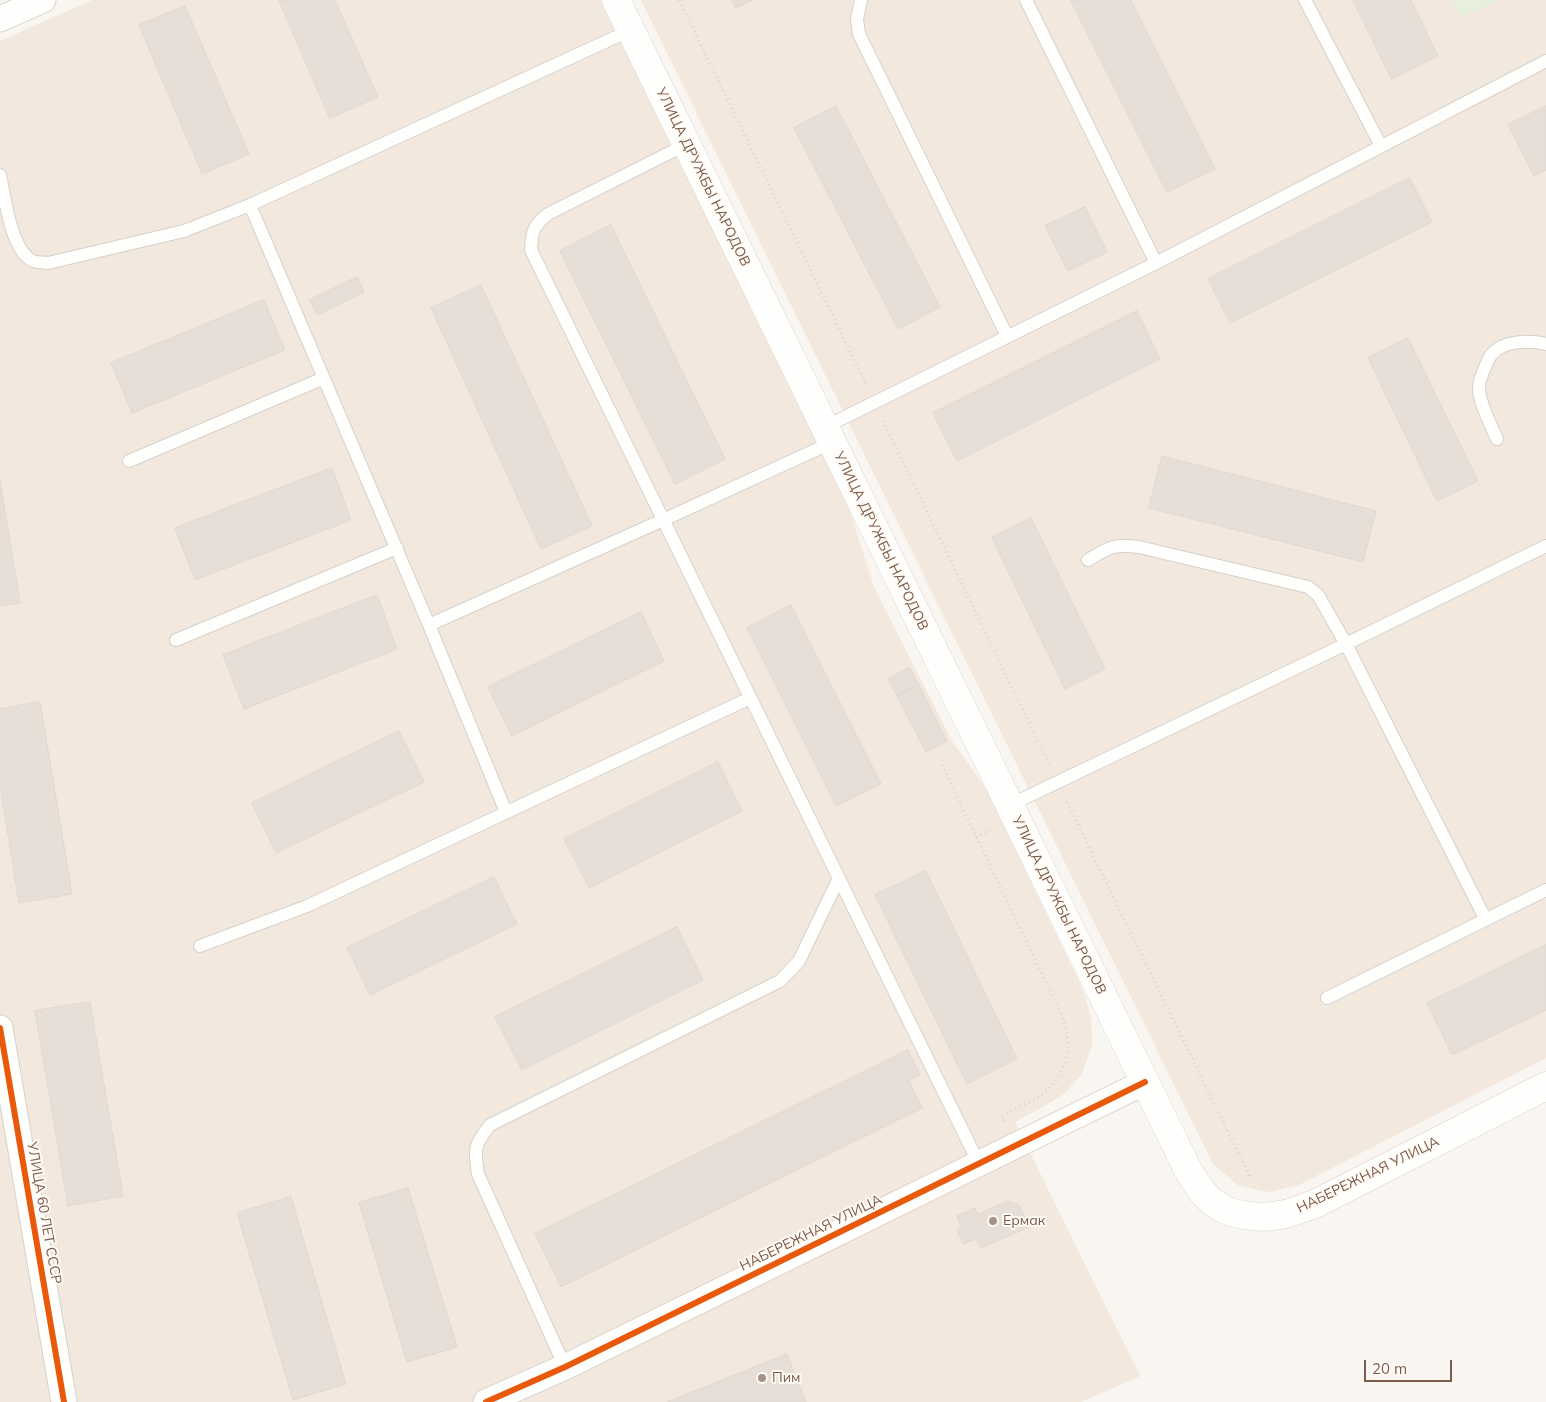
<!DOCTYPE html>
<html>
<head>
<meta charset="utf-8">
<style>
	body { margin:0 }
	#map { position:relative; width:1546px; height:1402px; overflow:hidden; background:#f9f5f0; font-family:Mulish,sans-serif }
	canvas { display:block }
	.scale { position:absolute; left:1364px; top:1360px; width:88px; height:22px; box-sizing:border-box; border:2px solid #7a5c4d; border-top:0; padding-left:6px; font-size:15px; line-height:18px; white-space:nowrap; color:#7a5c4d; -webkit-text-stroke:4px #fffaf3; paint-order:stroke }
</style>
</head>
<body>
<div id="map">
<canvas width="1546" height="1402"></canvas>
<div class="scale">20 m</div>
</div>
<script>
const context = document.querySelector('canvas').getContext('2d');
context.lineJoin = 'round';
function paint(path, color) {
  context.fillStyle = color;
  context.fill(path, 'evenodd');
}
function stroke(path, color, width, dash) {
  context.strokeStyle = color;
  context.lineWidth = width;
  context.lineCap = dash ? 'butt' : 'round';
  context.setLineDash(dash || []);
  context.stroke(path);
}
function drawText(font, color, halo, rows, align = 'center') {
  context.font = font + ' Mulish,sans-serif';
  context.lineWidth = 4;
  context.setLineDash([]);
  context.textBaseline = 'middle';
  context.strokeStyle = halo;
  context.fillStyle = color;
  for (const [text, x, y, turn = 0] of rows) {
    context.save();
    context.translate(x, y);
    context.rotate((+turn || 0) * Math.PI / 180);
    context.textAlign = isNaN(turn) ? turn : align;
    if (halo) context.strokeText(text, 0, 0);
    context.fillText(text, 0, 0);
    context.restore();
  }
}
const residential = new Path2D(`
	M92 0H600L848 505 874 587 952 741 986 789 1083 990 1091 1018 1092 1045 1082 1074 1065 1093 1043 1107 1015 1122 1140 1376 1081 1402H0V41Z
	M641 0H1546V1058L1299 1185 1269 1192 1239 1186 1213 1164Z`);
const green = new Path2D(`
	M1452 0H1497L1461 18Z`);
const building = new Path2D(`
	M279 0H335L378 97 330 118Z
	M732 0H753L736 8Z
	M1071 0H1131L1215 169 1167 192Z
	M1353 0H1411L1438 56 1392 79Z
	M185 6 249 154 202 174 139 25Z
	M836 106 940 307 898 329 794 128Z
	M1546 106V170L1534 176 1508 125Z
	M1410 178 1432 222 1230 323 1208 279Z
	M1085 207 1107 252 1068 271 1045 226Z
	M611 225 725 459 675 484 560 251Z
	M357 277 364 292 317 315 310 300Z
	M481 285 592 526 541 549 431 308Z
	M264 300 285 350 132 413 111 363Z
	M1137 311 1160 359 957 461 933 413Z
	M1408 338 1478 481 1437 501 1368 358Z
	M1162 456 1376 511 1363 562 1149 508Z
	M332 468 351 520 195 580 175 528Z
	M0 480 20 603 0 606Z
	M1031 518 1105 669 1065 689 992 538Z
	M377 595 397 649 244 709 223 655Z
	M791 605 881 784 836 806 747 628Z
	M641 612 664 661 512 736 488 687Z
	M910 668 919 685 897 696 888 679Z
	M919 685 947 741 926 752 897 696Z
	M40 702 72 894 19 903 0 786V709Z
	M399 731 424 782 276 853 252 803Z
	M718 762 742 811 589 888 564 839Z
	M926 871 1017 1059 967 1084 875 895Z
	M494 877 517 924 370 995 347 948Z
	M677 927 703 980 522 1070 495 1017Z
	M1546 945V1010L1452 1055 1427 1003Z
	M90 1002 123 1196 68 1206 35 1011Z
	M908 1050 920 1075 909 1081 922 1108 561 1287 535 1234Z
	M408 1188 457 1347 407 1362 359 1203Z
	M291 1197 346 1384 293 1400 237 1213Z
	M1008 1201 1020 1206 1029 1227 981 1248 976 1239 963 1244 957 1230 962 1228 957 1216 975 1208 978 1214Z
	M787 1354 806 1402H668Z`);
const path = new Path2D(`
	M679 0 866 384
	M883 421 1049 764
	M942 765 1064 1020C1073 1049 1065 1078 1040 1096 1028 1104 1014 1110 1002 1116L1004 1122
	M1067 802 1251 1179
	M976 837 991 830`);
const lane = new Path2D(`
	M861 0 857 19 859 34 1007 336
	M1026 0 1156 263
	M1305 0 1381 146
	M687 144 548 214C533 226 532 231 531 250L979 1164
	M0 175C5 198 11 251 33 261 37 263 43 262 48 263L184 231 250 205 631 30
	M250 205 429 625 663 520 833 442
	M825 427 1156 263 1546 61
	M1497 439C1491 425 1479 403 1479 388 1479 380 1483 372 1486 365 1487 362 1489 358 1491 355 1503 340 1530 340 1546 344
	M129 461 324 378
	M1088 560C1110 547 1112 544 1139 547L1308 587 1318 595 1346 644 1486 920
	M429 625 506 812
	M176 640 397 548
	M1010 805 1346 644 1546 546
	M200 946 307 906 750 698
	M1327 998 1546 890
	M565 1367 478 1174C474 1149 474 1145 490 1125L780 981 799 961 839 878`);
const street = new Path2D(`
	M0 19 43 0
	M0 1028 64 1402
	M486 1402 565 1367 1145 1082`);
const secondary = new Path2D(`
	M616 0 1189 1172C1197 1184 1204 1197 1217 1205 1233 1217 1266 1219 1285 1214 1295 1212 1305 1207 1315 1204L1546 1086`);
const cycleway = new Path2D(`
	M0 1028 64 1402
	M486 1402 565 1367 1145 1082`);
const markers = [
	[993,1221,5,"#a69286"],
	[762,1378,5,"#a69286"]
];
const streetNames = [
	["УЛИЦА ДРУЖБЫ НАРОДОВ",703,177,64],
	["УЛИЦА ДРУЖБЫ НАРОДОВ",881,541,64],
	["УЛИЦА ДРУЖБЫ НАРОДОВ",1059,905,64],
	["НАБЕРЕЖНАЯ УЛИЦА",1368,1175,-26],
	["УЛИЦА 60 ЛЕТ СССР",44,1213,80],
	["НАБЕРЕЖНАЯ УЛИЦА",811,1233,-26]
];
const poiNames = [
	["Ермак",1003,1221],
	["Пим",772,1378]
];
paint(residential, '#f2e8de');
paint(green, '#e7f0db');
paint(building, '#e6ded7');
stroke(building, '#e2d8d2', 1);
stroke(lane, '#d7d1cb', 14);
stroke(street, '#d7d1cb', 27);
stroke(secondary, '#d9d2cb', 29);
stroke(path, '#dcd5d0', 3, [1, 4]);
stroke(lane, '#fefefd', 12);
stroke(street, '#fefefd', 25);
stroke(secondary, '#fefefd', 28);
stroke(cycleway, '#e8590c', 6);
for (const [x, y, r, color] of markers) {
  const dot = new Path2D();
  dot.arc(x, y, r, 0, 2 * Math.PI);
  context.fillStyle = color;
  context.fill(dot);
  stroke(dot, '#fffaf3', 2);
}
drawText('14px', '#7a5c4d', '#fffaf3', streetNames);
drawText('14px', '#7a5c4d', '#fffaf3', poiNames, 'left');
</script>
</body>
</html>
